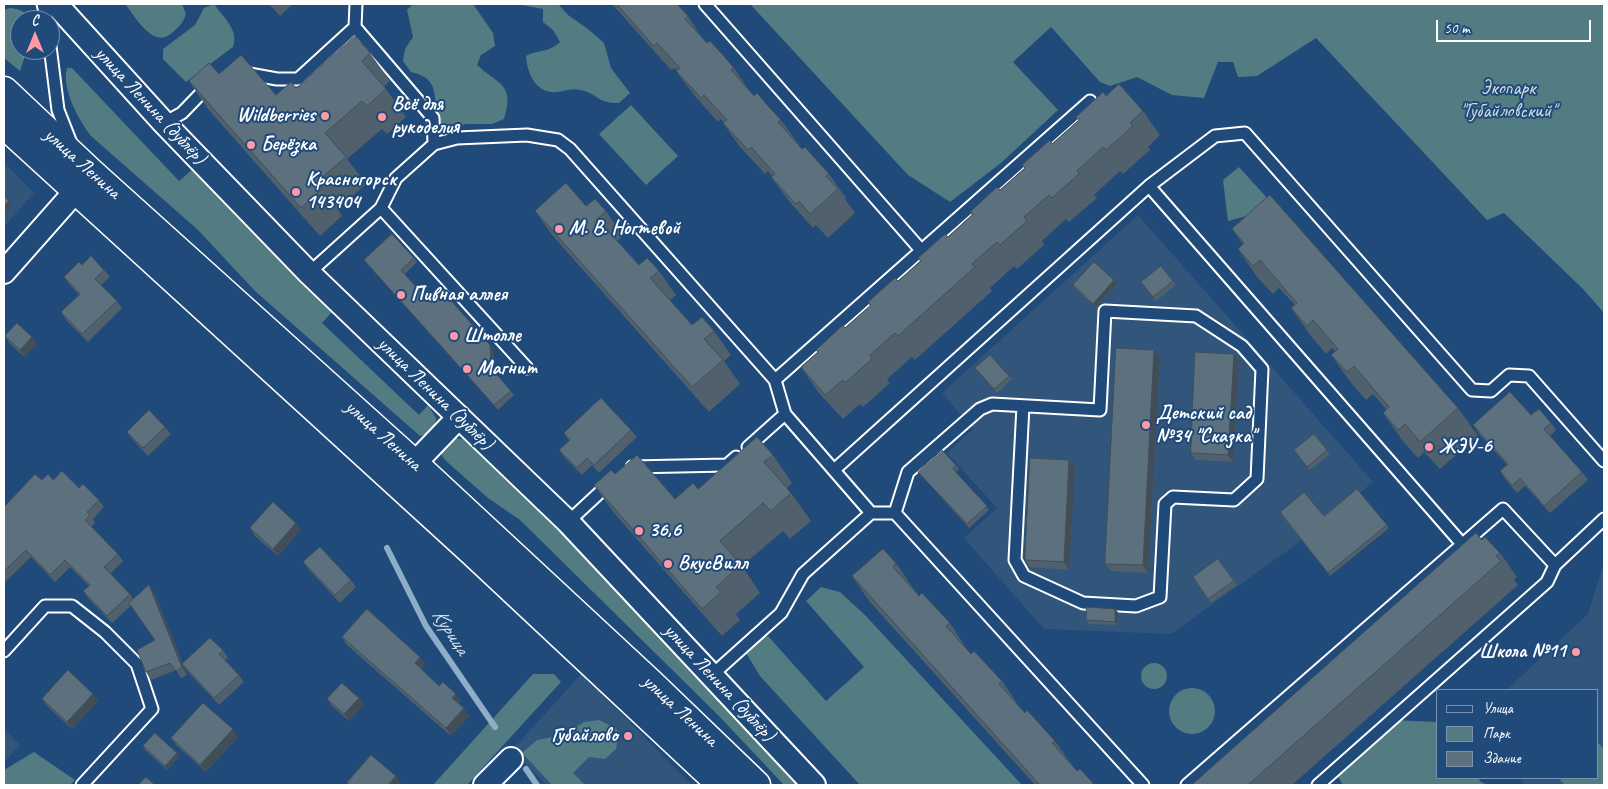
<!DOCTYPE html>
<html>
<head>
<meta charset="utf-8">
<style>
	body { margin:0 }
	#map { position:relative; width:1608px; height:789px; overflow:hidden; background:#1f4a7a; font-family:Caveat,sans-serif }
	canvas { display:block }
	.frame { position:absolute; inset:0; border:5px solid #fff; pointer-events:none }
	.legend { position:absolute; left:1436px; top:689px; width:162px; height:90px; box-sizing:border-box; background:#1f4a7a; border:1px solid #7992af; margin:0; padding:6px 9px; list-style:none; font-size:15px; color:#fff }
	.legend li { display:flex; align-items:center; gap:10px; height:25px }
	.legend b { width:25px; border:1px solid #7992af }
	.north { position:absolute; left:10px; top:10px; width:50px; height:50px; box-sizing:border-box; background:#1f4a7a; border:1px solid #7992af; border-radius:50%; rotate:0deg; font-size:14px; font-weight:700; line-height:20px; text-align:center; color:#fff }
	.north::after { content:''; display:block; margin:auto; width:18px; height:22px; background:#ff9aa2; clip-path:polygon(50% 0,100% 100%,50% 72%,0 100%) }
	.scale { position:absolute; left:1436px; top:20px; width:155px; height:22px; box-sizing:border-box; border:2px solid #fff; border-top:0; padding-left:6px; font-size:15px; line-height:18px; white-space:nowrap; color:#fff; -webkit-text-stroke:4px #1f4a7a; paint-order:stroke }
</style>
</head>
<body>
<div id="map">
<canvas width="1608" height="789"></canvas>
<div class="frame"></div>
<ul class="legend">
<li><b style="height:6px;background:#1f4a7a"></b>Улица</li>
<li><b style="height:14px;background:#527b82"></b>Парк</li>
<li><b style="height:14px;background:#5d707e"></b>Здание</li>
</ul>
<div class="north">С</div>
<div class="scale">50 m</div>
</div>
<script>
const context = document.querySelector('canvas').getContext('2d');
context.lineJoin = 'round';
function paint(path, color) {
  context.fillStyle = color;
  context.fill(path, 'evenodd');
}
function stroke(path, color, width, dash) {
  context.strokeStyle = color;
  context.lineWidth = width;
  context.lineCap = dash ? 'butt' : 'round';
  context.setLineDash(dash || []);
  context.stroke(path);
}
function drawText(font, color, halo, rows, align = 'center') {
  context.font = font + ' Caveat,sans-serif';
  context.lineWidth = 4;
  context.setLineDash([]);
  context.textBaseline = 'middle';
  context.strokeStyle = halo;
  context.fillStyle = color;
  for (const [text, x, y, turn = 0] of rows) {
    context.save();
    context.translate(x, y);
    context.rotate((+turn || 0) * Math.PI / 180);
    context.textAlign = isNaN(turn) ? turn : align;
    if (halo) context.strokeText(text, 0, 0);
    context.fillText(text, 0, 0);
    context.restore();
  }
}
const built = new Path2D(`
	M4 162 34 193 4 227Z
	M1138 215 1373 482 1301 541 1171 634 1044 629 964 538 997 508 947 453 973 429 942 393Z
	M1604 563V785H1526L1519 778H1597V690H1506L1588 614Z
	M585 670 609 701 692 785H546L512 750Z
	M6 731 20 745 4 762V733Z`);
const green = new Path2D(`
	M125 4H182L186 14C183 23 179 27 172 33 153 50 135 16 125 4Z
	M214 4C224 18 239 30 233 47L186 82 163 59V49L195 25 204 8Z
	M413 4H473L493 33 495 46 481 55 477 65C499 85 515 84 504 119L492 124H466L452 128 439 124C431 99 443 79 411 72L403 61 405 49 413 37 407 10Z
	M517 4H558L568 15 588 29 604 43 611 68 630 93 619 103C597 104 598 93 580 90 572 88 566 91 558 92 536 95 527 73 526 56 540 49 548 53 560 42L553 30 543 22V9Z
	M750 4H1604V313L1583 289 1504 213 1487 220 1316 38 1257 76 1238 77 1233 62H1218L1204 98 1172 95 1137 77 1110 86 1100 82 1051 27 1013 62 1058 110 1001 163 950 202 908 175Z
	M10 8C19 9 26 11 30 20H20V50H27L20 71 4 58V10Z
	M67 68H72L179 181 193 169 330 306 331 313 322 323 419 415 428 405 436 418C436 428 430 435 420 436L255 291 198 230 91 136C79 121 61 88 67 68Z
	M631 105 678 156 646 185 599 134Z
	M1239 167 1279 211 1261 212 1228 221 1223 180Z
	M454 438 467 440 579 550 798 785H784L718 715 520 520 488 498 446 461 442 456V449Z
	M821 587 840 592 866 616 1022 785H860L760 676 746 653 762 637 768 636 826 701 864 667 806 601Z
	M1141 676a13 13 0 1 1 26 0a13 13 0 1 1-26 0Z
	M533 674H554L561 682 467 785H433Z
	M1169 711a23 23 0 1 1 46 0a23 23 0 1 1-46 0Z
	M599 720 614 727 619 732 616 749 605 759 589 757 573 773 585 785H552L522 753 537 740 563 735 584 722Z
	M1392 720 1437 722V778H1478L1481 782 1488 785H1343L1333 768 1365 734Z
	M1597 742 1604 749V785H1565L1560 780 1562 778H1597Z
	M34 752 75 780 70 785H4V770Z`);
const stream = new Path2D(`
	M387 548 426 626 495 727
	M526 769 537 785`);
const service = new Path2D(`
	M43 4 47 20
	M356 4 355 27 433 118 434 144
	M705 4 921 250
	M50 46 58 110 71 143
	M244 73 277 79H298L355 27
	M164 123 182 113 209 85
	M1149 186 1462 544
	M381 208 527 368
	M309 273 381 208 396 178 434 144 457 138 527 135 558 140 570 149 775 380 785 414
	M775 380 1090 101
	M748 447 785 414 871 513
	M632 467 727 465 736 457
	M834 470 1149 186 1215 136 1245 133 1472 390 1491 391 1509 375 1529 376 1604 461
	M895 513 908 472 980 409 992 404 1100 410 1105 311 1196 316 1242 346 1262 369 1257 479 1234 500 1173 497 1165 504 1160 597 1136 606 1083 603 1024 576 1015 560 1023 406
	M568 522 610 483
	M4 651 45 606H72L105 632 137 664 152 709 82 785
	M712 675 781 613 803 574 871 513H895L1143 785
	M1187 785 1503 509 1555 565 1604 519
	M1318 785 1547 582 1555 565`);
const minor = new Path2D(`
	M56 4 164 123 309 273 568 522 814 785
	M4 272 88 177
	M414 464 459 417
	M485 785 511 759`);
const primary = new Path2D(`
	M4 91 91 173 414 464 650 683 756 785
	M4 124 473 552 722 785`);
const wall = new Path2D(`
	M269 4H293L280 16Z
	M612 4H677L688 16 704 41 734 68 751 93 781 120 802 149 829 174 846 198 845 199 855 213 828 238 816 225 813 228 789 201 771 177 772 176 768 171 765 174 740 147 723 123 724 122 721 119 718 122 694 95 676 71 677 70 675 68 671 70Z
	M370 53 390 81 384 86 406 117 387 134 382 129 347 159 366 184 338 209 342 216 320 236 208 109 189 81 219 74 276 95 296 88Z
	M1106 96 1143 111 1160 135 1148 147 1150 150 1123 174 1120 171 1094 195 1097 198 1069 222 1066 219 1042 241 1044 245 1017 269 1014 266 990 288 992 291 915 360 912 357 887 379 890 383 863 407 860 404 843 419 818 392 801 367 818 353 816 350 845 328 870 306 868 302 898 281 920 261 918 258 948 237 972 215 970 212 1000 190Z
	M586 206 606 211 623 236 617 241 639 265 659 271 676 295 670 300 692 325 714 331 731 355 724 361 740 384 709 412 552 235 535 211Z
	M1232 229 1458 408 1478 436 1440 469 1424 452 1418 458 1402 440 1383 413 1386 409 1373 394 1366 400 1351 383 1331 355 1335 351 1332 348 1326 354 1311 336 1291 308 1295 305 1279 288 1273 294 1257 277 1238 249 1243 244Z
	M414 258 417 262 405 274 425 297 493 349 494 371 514 395 498 410 367 264 364 260Z
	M82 265 104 270 110 277 101 285 117 301 122 308 88 342 66 320 61 312 79 295 69 284 64 277Z
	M1114 280 1117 284 1096 307 1075 289 1073 285Z
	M1173 281 1176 285 1156 301 1144 286Z
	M5 336 37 344 25 357 10 344Z
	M1160 358 1148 573 1111 571 1105 564Z
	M1239 362 1233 462 1196 460 1191 453Z
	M975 368 1009 376 1012 379 997 393Z
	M1531 415 1551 423 1556 430 1550 436 1582 472 1588 480 1550 513 1525 486 1517 493 1505 479 1500 471 1507 465 1478 433 1473 425Z
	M165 427 171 434 148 456 132 439 127 432Z
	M631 430 637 437 599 473 592 465 582 475 564 457 559 450 569 441 564 433Z
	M1294 450H1327L1330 454 1310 470Z
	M773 455 792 483 787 488 791 493 811 521 790 539 783 531 742 566 760 593 736 614 740 620 722 636 614 513 594 485 615 474 675 499 698 489Z
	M956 465 959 469 956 472 989 510 969 528 918 472Z
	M1075 468 1069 570 1030 567 1025 560Z
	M42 480H53L79 488 99 500 104 507 93 519 95 523 91 527 118 554 123 561 110 574 130 594 133 599 154 592 183 664 223 650 228 658 225 660 239 675 244 682 219 705 187 671 183 665 187 675 181 678 176 670 151 680 146 672 155 640 131 606 112 623 88 598 83 591 89 586 70 567 55 582 31 557 4 583V507Z
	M1282 516H1324L1387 525 1389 528 1330 576Z
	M250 528 301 530 278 556 255 536Z
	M1482 540 1500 553 1517 577 1514 580 1518 585 1292 785H1194Z
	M1218 559 1237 585 1211 603 1193 577Z
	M303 562 351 580 356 587 340 603 309 570Z
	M896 563 913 588 919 596 950 623 966 648 971 654 1002 681 1019 706 1025 713 1055 741 1072 765 1077 771 1093 783 1095 785H1035L869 601 852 576Z
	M1118 612 1117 625 1089 624 1086 620Z
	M342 637 425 664 421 669 439 686 456 694 461 701 459 704 469 716 451 736 347 645Z
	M93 694 98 701 72 729 47 706 42 699Z
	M359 698 364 705 349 721 332 706 327 699Z
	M238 737 206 772 176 745 171 738Z
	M143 746 177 753 179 757 167 770 145 750Z`);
const shadedWall = new Path2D(`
	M9 201 12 205 4 214V206Z
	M1114 280 1117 284 1096 307 1093 304Z
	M32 337 37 344 25 357 20 350Z
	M490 345 493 349 494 372 491 368Z
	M1154 350 1160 358 1148 573 1143 565Z
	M1234 354 1239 362 1233 462 1228 455Z
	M1069 460 1075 468 1069 570 1064 562Z
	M296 523 301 530 278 556 273 549Z
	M149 585 154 592 187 675 182 667Z
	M1115 609 1118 612 1117 625 1115 622Z
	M420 657 425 664 420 670 415 663Z
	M93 694 98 701 72 729 67 722Z
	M456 694 461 701 458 705 452 698Z
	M359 698 364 705 349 721 344 714Z
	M464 708 469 716 451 736 446 728Z
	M233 729 238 737 206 772 200 765Z
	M177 753 179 757 167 770 165 766Z
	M396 776 401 784 400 785H388Z`);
const building = new Path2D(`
	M617 4H677L688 16 685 19 707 43 710 41 722 54 734 68 731 70 754 96 757 93 769 107 781 120 778 122 802 149 805 147 829 174 826 176 838 189 810 214 799 201 796 204 771 177 775 174 751 147 748 150 723 123 727 120 704 95 701 98 676 71 680 68 657 43 654 46Z
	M355 36 370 53 362 61 386 89 367 106 362 101 325 133 346 157 317 182 323 188 301 208 189 81 209 63 219 74 241 55 276 95 291 82 296 88Z
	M1119 84 1143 111 1130 123 1133 126 1106 150 1103 147 1077 171 1079 174 1052 198 1049 195 1024 217 1027 221 1000 245 997 242 972 264 975 267 898 336 895 333 870 355 872 359 845 383 843 380 825 395 801 367 818 352 816 350 843 325 845 328 871 305 868 302 895 278 898 281 921 261 918 258 945 234 948 237 973 214 970 212 997 187 1000 190 1025 168 1022 165 1050 140 1052 144 1079 120 1076 117 1103 92 1106 96Z
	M566 183 586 206 595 199 606 211 597 219 639 265 647 258 653 264 659 271 650 278 692 325 702 317 714 331 704 339 723 360 692 387 535 211Z
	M1270 195 1458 408 1420 442 1405 424 1398 430 1383 413 1389 407 1354 366 1347 372 1331 355 1338 349 1313 320 1307 326 1291 308 1297 303 1260 260 1253 266 1238 249 1244 243 1232 229Z
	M4 196 9 201 4 206Z
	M392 234 414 258 401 270 425 297 447 296 490 345 491 368 511 391 494 405 364 260Z
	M91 256 104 270 95 279 117 301 82 334 61 312 80 294 64 277 79 262 82 265Z
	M1094 262 1114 280 1093 304 1073 285Z
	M1161 266 1173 281 1153 297 1141 282Z
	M17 323 32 337 20 350 5 336Z
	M1116 348 1154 350 1143 565 1105 564Z
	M1195 352 1234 354 1228 455 1191 453Z
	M990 355 1009 376 994 389 975 368Z
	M1510 392 1531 415 1539 409 1551 423 1544 429 1582 472 1544 506 1520 478 1512 486 1500 471 1508 464 1473 425Z
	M601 398 631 430 594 465 587 458 577 468 559 450 570 440 564 433Z
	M149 410 165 427 143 448 127 432Z
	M1314 434 1327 450 1307 467 1294 450Z
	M757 437 773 455 764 462 791 493 771 511 763 503 720 541 741 565 716 587 721 592 702 609 594 485 611 470 615 474 637 455 675 499 693 483 698 489Z
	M942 450 956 465 953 469 987 506 967 524 918 472Z
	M1030 458 1069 460 1064 562 1025 560Z
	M62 471 79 488 83 484 99 500 87 512 90 515 85 520 118 554 104 567 130 594 107 616 83 591 90 585 65 560 50 575 26 550 4 571V507L35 474 42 480 48 474 53 480Z
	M1357 489 1387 525 1328 573 1280 512 1304 492 1324 516Z
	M273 502 296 523 273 549 250 528Z
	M1476 533 1482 540 1485 537 1500 553 1496 556 1501 561 1248 785H1194L1193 784Z
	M320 547 351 580 335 595 303 562Z
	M883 549 896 563 893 567 919 596 922 593 950 623 946 626 971 654 974 651 1002 681 999 684 1025 713 1027 710 1055 741 1052 743 1077 771 1080 769 1093 783 1090 785H1040L852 576Z
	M1218 559 1234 581 1208 599 1193 577Z
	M149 585 182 667 176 671 170 663 146 672 137 650 155 640 129 603Z
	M1087 607 1115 609V622L1086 620Z
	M367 609 420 657 415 663 439 686 443 682 456 694 452 698 464 708 446 728 342 637Z
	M210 638 223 650 219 654 239 675 214 698 182 664Z
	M68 670 93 694 67 722 42 699Z
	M342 683 359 698 344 714 327 699Z
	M203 703 233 729 200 765 171 738Z
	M155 733 177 753 165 766 143 746Z
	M371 755 396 776 388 785H350L347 783Z
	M146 777 155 785H138Z`);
const markers = [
	[325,116,5,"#ff9aa2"],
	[382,117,5,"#ff9aa2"],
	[251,145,5,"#ff9aa2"],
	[296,192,5,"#ff9aa2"],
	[559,229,5,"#ff9aa2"],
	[401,295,5,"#ff9aa2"],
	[454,336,5,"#ff9aa2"],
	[467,369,5,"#ff9aa2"],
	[1146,425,5,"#ff9aa2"],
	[1429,447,5,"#ff9aa2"],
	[639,531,5,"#ff9aa2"],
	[668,564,5,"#ff9aa2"],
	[1576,652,5,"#ff9aa2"],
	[628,736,5,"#ff9aa2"]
];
const parkNames = [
	["Экопарк",1508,89],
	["\"Губайловский\"",1508,112]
];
const poiNames = [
	["Всё для",392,105],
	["рукоделия",392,128],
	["Wildberries",315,116,"right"],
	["Берёзка",261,145],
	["Красногорск",306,180],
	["143404",306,203],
	["М. В. Ногтевой",569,229],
	["Пивная аллея",411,295],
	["Штолле",464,336],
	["Магнит",477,369],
	["Детский сад",1156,414],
	["№34 \"Сказка\"",1156,437],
	["ЖЭУ-6",1439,447],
	["36,6",649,531],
	["ВкусВилл",678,564],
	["Школа №11",1566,652,"right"],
	["Губайлово",618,736,"right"]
];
const streetNames = [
	["улица Ленина (дублёр)",150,106,47],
	["улица Ленина",82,164,42],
	["улица Ленина (дублёр)",435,394,44],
	["улица Ленина",383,436,42],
	["улица Ленина (дублёр)",719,683,47],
	["улица Ленина",680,711,43]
];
const waterNames = [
	["Курица",450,632,57]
];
paint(built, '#32557b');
paint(green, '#527b82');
stroke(stream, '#8eadc6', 6);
stroke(service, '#fff', 15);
stroke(minor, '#fff', 26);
stroke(primary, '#fff', 31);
stroke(service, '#1f4a7a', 11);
stroke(minor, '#1f4a7a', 22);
stroke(primary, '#1f4a7a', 28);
paint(wall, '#50606c');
paint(shadedWall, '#414e58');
paint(building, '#5d707e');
stroke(building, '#414e58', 1);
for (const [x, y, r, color] of markers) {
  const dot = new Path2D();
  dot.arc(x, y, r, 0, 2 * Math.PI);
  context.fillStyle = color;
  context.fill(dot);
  stroke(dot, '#1f4a7a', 2);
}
drawText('20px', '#d4dee0', '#1f4a7a', parkNames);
drawText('bold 20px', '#fff', '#1f4a7a', poiNames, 'left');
drawText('20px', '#fff', '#1f4a7a', streetNames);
drawText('italic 21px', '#d0dde7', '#1f4a7a', waterNames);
</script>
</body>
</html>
